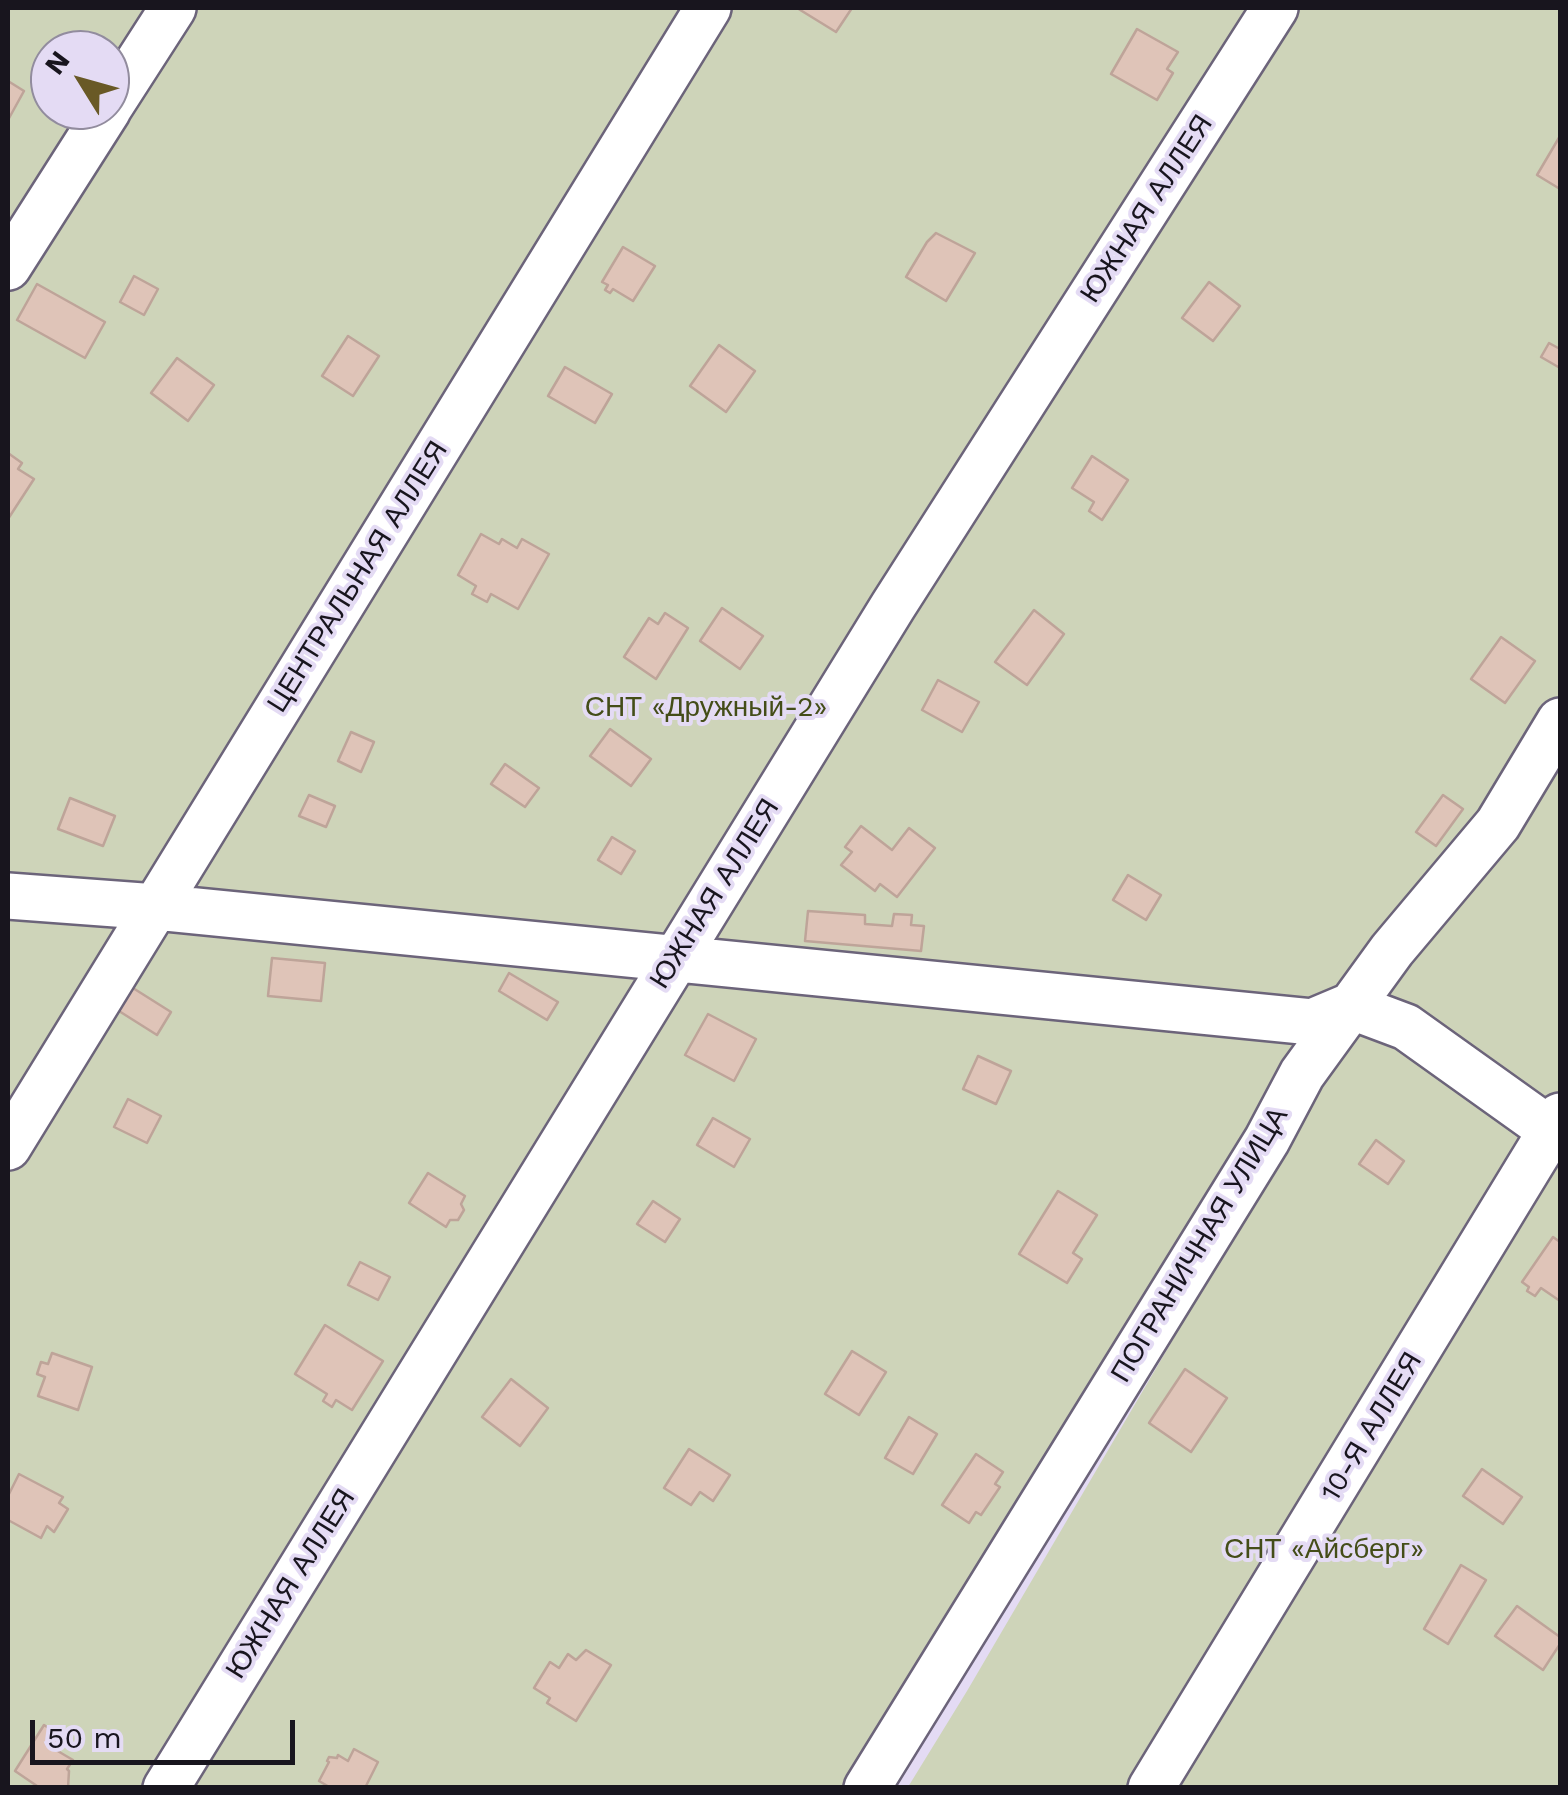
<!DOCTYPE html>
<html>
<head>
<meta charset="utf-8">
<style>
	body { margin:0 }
	#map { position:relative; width:1568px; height:1795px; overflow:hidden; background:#e4dbf4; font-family:"Work Sans",sans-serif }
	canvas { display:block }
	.frame { position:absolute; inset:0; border:10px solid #18151e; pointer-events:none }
	.north { position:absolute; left:30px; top:30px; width:100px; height:100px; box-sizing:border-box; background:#e4dbf4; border:2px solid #928c9e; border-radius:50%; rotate:307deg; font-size:28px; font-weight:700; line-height:40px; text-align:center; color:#18151e }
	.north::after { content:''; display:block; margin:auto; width:35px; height:45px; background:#695926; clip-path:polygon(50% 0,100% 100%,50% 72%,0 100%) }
	.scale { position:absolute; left:30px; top:1720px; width:265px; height:45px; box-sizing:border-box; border:5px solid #18151e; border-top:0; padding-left:12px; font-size:30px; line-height:35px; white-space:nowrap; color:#18151e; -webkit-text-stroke:8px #e4dbf4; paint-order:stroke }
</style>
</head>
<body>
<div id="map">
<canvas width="1568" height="1795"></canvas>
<div class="frame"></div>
<div class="north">N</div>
<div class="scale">50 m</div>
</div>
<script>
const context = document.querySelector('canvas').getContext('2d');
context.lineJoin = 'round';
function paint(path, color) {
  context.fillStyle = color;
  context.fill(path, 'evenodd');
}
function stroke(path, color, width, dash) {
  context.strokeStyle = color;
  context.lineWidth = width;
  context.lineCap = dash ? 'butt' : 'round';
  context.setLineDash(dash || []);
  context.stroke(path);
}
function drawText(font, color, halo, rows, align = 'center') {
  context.font = font + ' "Work Sans",sans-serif';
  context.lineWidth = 8;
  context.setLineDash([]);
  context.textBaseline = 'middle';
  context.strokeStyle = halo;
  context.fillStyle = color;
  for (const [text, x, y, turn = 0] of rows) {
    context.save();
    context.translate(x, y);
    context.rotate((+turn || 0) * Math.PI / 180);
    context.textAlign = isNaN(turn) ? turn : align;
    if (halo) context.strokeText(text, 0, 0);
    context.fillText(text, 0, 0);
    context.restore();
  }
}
const green = new Path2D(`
	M8 8H1560V721L1427 935 1547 787 1560 765V1787H908L967 1691 1343 1049 867 1787 8 1788ZM50 50H110V110H50Z`);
const building = new Path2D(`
	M797 8H852L836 32Z
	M1137 29 1178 52 1167 69 1173 73 1157 100 1111 74Z
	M8 81 24 91 8 120Z
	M1560 136V189L1537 175Z
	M936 233 975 253 946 301 906 277 927 242Z
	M623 247 655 266 633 301 613 289 610 293 605 290 608 285 602 282Z
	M134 276 158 289 144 315 120 302Z
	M1209 282 1240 306 1213 341 1182 318Z
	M37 284 105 322 85 358 17 320Z
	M348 336 379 356 353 396 322 376Z
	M1549 343 1560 349V368L1541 357Z
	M719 345 755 371 726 412 690 386Z
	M177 358 214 385 188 421 151 393Z
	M565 367 612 394 595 423 548 396Z
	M8 453 22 463 18 469 34 479 8 519Z
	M1092 456 1128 480 1102 520 1089 511 1094 502 1072 488Z
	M481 534 499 544 502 539 517 548 522 539 549 554 518 609 491 594 487 602 472 594 476 586 458 575Z
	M722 608 763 636 740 669 700 641Z
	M1034 610 1064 634 1027 685 995 662Z
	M665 613 688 628 656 679 624 657 649 618 658 624Z
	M1501 637 1535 661 1505 703 1471 679Z
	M938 680 979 702 962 732 922 710Z
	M610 729 651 759 631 786 590 756Z
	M351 732 374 742 361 772 338 761Z
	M505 764 539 788 525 807 491 784Z
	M309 795 335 806 326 827 299 816Z
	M1443 795 1463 809 1436 846 1416 832Z
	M70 798 115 816 103 846 58 829Z
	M861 826 892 850 909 828 935 848 897 897 880 884 875 891 841 865 852 852 845 847Z
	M612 837 635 851 621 874 598 860Z
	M1128 875 1161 895 1146 920 1113 900Z
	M808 911 865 915V924L892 926 894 914 912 915 911 925 924 926 921 951 805 941Z
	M272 958 325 963 321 1001 268 996Z
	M509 973 558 1002 547 1020 499 991Z
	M125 983 171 1012 157 1035 111 1006Z
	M708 1014 756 1039 734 1081 685 1055Z
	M978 1056 1011 1071 996 1104 963 1089Z
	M128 1099 161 1116 147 1143 114 1127Z
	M713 1118 750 1139 734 1167 697 1145Z
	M1376 1140 1404 1161 1388 1184 1359 1164Z
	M428 1173 465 1196 461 1204 464 1210 458 1220H450L446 1227 409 1203Z
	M1058 1191 1097 1215 1073 1253 1082 1259 1067 1283 1019 1254Z
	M653 1201 680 1219 665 1242 637 1224Z
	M1553 1237 1560 1242V1301L1541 1288 1535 1296 1527 1291 1529 1287 1522 1282Z
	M360 1262 390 1277 378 1300 348 1285Z
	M325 1325 383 1361 352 1410 336 1400 332 1407 323 1401 327 1394 295 1374Z
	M852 1351 886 1372 859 1415 825 1394Z
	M52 1353 92 1367 78 1410 38 1396 45 1377 37 1374 41 1362 48 1364Z
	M1185 1369 1227 1398 1191 1452 1149 1423Z
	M511 1379 548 1408 520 1446 482 1417Z
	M909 1417 937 1434 913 1474 885 1458Z
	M689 1449 730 1475 713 1501 700 1492 691 1505 664 1488Z
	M976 1454 1003 1472 995 1484 1000 1487 981 1515 976 1512 969 1523 942 1505Z
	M1482 1469 1522 1497 1503 1524 1463 1496Z
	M19 1474 63 1497 59 1503 68 1509 54 1532 47 1526 41 1538 8 1520V1496Z
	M1461 1565 1486 1580 1448 1644 1424 1629Z
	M1517 1606 1560 1637V1644L1543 1670 1495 1636Z
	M586 1650 611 1665 576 1721 547 1703 550 1698 534 1688 550 1662 559 1668 568 1654 576 1660Z
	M44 1725 64 1738 56 1750 73 1760 67 1769 69 1771 68 1788H40L15 1771Z
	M354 1749 378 1762 365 1788H331L319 1781 329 1762 327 1761 329 1757 337 1758 338 1755 348 1761Z`);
const minor = new Path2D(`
	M110 106 173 8
	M8 267 108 110
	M8 896 156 907 1312 1022 1350 1006 1406 1027 1560 1137
	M8 1147 708 8
	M166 1788 893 606 1275 8
	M867 1788 1267 1140 1302 1074 1392 950 1498 824 1560 721
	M1151 1788 1560 1116`);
const streetNames = [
	["ЮЖНАЯ АЛЛЕЯ",1147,209,-57],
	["ЦЕНТРАЛЬНАЯ АЛЛЕЯ",358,577,-58],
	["ЮЖНАЯ АЛЛЕЯ",715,894,-58],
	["ПОГРАНИЧНАЯ УЛИЦА",1200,1245,-59],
	["10-Я АЛЛЕЯ",1372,1427,-59],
	["ЮЖНАЯ АЛЛЕЯ",291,1584,-58]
];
const parkNames = [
	["СНТ «Дружный-2»",706,708],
	["СНТ «Айсберг»",1324,1550]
];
paint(green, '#ced4b9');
paint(building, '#dfc4b8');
stroke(building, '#bea499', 2.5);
stroke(minor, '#6c647a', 50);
stroke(minor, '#fff', 45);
drawText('28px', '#18151e', '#e4dbf4', streetNames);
drawText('28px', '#444d18', '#e4dbf4', parkNames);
</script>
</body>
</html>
